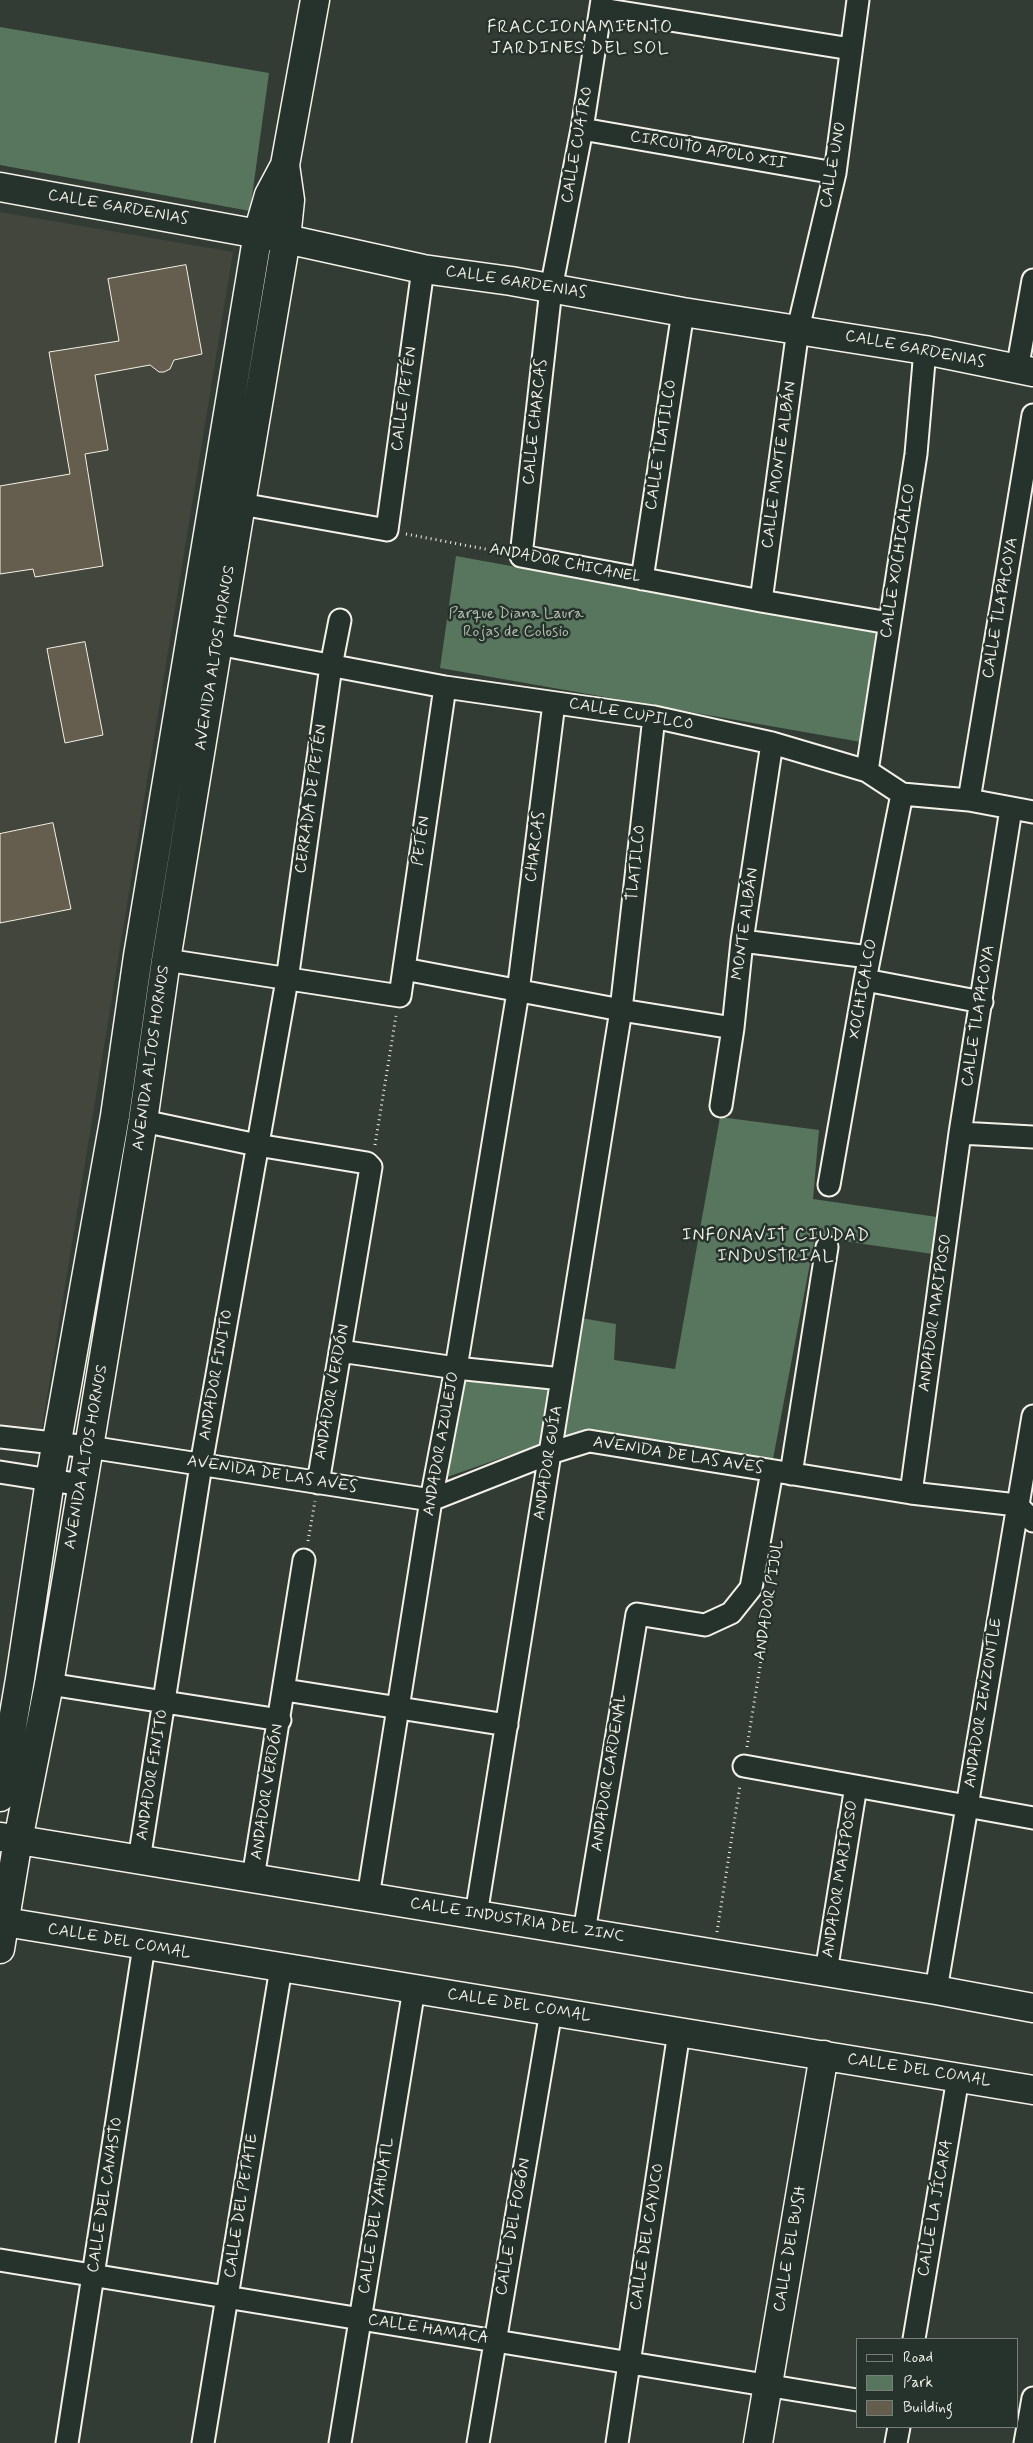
<!DOCTYPE html>
<html>
<head>
<meta charset="utf-8">
<style>
	body { margin:0 }
	#map { position:relative; width:1033px; height:2443px; overflow:hidden; background:#333c34; font-family:Mynerve,sans-serif }
	canvas { display:block }
	.legend { position:absolute; left:856px; top:2338px; width:162px; height:90px; box-sizing:border-box; background:#26332d; border:1px solid #787f78; margin:0; padding:6px 9px; list-style:none; font-size:15px; color:#f4f1e8 }
	.legend li { display:flex; align-items:center; gap:10px; height:25px }
	.legend b { width:25px; border:1px solid #787f78 }
</style>
</head>
<body>
<div id="map">
<canvas width="1033" height="2443"></canvas>
<ul class="legend">
<li><b style="height:6px;background:#26332d"></b>Road</li>
<li><b style="height:14px;background:#58755d"></b>Park</li>
<li><b style="height:14px;background:#655e4e"></b>Building</li>
</ul>
</div>
<script>
const context = document.querySelector('canvas').getContext('2d');
context.lineJoin = 'round';
function paint(path, color) {
  context.fillStyle = color;
  context.fill(path, 'evenodd');
}
function stroke(path, color, width, dash) {
  context.strokeStyle = color;
  context.lineWidth = width;
  context.lineCap = dash ? 'butt' : 'round';
  context.setLineDash(dash || []);
  context.stroke(path);
}
function drawText(font, color, halo, rows, align = 'center') {
  context.font = font + ' Mynerve,sans-serif';
  context.lineWidth = 5;
  context.setLineDash([]);
  context.textBaseline = 'middle';
  context.strokeStyle = halo;
  context.fillStyle = color;
  for (const [text, x, y, turn = 0] of rows) {
    context.save();
    context.translate(x, y);
    context.rotate((+turn || 0) * Math.PI / 180);
    context.textAlign = isNaN(turn) ? turn : align;
    if (halo) context.strokeText(text, 0, 0);
    context.fillText(text, 0, 0);
    context.restore();
  }
}
const built = new Path2D(`
	M0 212 233 252 41 1434 0 1427Z`);
const green = new Path2D(`
	M0 27 269 73 250 211 0 165Z
	M456 556 878 633 861 742 440 668Z
	M720 1117 819 1130 813 1199 937 1217 933 1254 815 1237 773 1459 591 1430 562 1437 447 1477 468 1359 573 1371 581 1318 616 1324 614 1360 675 1369Z`);
const building = new Path2D(`
	M186 265 202 354 174 360 170 369 164 372H159L150 365 95 375 108 450 85 454 103 566 35 577 33 569 0 574V486L70 474 49 352 119 341 108 279Z
	M85 642 103 735 65 743 47 649Z
	M53 823 71 909 0 923V834Z`);
const path = new Path2D(`
	M406 534 501 552
	M375 1145 396 1016
	M308 1541 315 1501
	M747 1747 771 1598
	M717 1932 740 1785`);
const street = new Path2D(`
	M602 0 582 129 551 289 521 556 761 601 889 623
	M601 9 851 49
	M582 129 835 173
	M1017 370 1033 280
	M241 504 387 530 423 269
	M642 579 683 312
	M761 601 798 329 835 173 858 0
	M202 641 445 687 654 717 772 743 867 771 902 794 969 800 1033 812
	M867 771 916 454 925 350
	M969 800 1033 415
	M742 941 869 957
	M166 960 400 996 445 687
	M404 969 621 1010 733 1028
	M865 980 982 1002
	M721 1106 733 1028 742 941 772 743
	M143 1121 257 1145 367 1163 371 1167 318 1483
	M960 1133 1033 1137
	M829 1185 865 980 902 794
	M340 1351 456 1368 562 1379
	M0 1437 89 1447 431 1500 550 1453 589 1441 911 1493 1017 1505 1033 1521
	M0 1472 82 1485
	M791 1474 827 1247
	M911 1493 960 1133 1011 809
	M49 1684 280 1720
	M285 1690 507 1725
	M744 1766 1033 1818
	M139 1860 201 1465 287 980 331 666 340 620
	M253 1878 304 1560
	M368 1897 431 1500 456 1368 518 992 554 703
	M476 1915 621 1010 654 717
	M584 1932 637 1614 705 1625 731 1613 751 1588 772 1471
	M826 1972 856 1786
	M936 1990 1033 1416
	M0 2260 857 2400
	M914 2339 958 2078
	M67 2443 144 1946
	M203 2443 281 1968
	M340 2443 414 1989
	M478 2443 551 2011
	M617 2443 679 2032
	M896 2443 899 2427
	M1025 2443 1033 2398`);
const secondary = new Path2D(`
	M0 187 286 239 423 269 511 281 683 312 925 350 1033 372
	M0 1797 20 1679 50 1480 115 1116 138 956 258 233 269 195 285 165 315 0
	M1 1837 936 1990 1033 2008
	M5 1922 1033 2090
	M0 1949 18 1840 49 1684 89 1447 143 1121 166 960 241 504 286 239 290 200 285 165
	M758 2443 824 2055`);
const streetNames = [
	["CALLE CUATRO",578,145,-80],
	["CIRCUITO APOLO XII",708,151,10],
	["CALLE UNO",834,165,-80],
	["CALLE GARDENIAS",118,208,10],
	["CALLE GARDENIAS",516,283,9],
	["CALLE GARDENIAS",915,350,11],
	["CALLE PETÉN",405,399,-82],
	["CALLE CHARCAS",536,422,-84],
	["CALLE TLATILCO",662,445,-81],
	["CALLE MONTE ALBÁN",780,465,-82],
	["CALLE XOCHICALCO",899,561,-81],
	["ANDADOR CHICANEL",565,564,11],
	["CALLE TLAPACOYA",1001,608,-80],
	["AVENIDA ALTOS HORNOS",216,658,-81],
	["CALLE CUPILCO",631,715,10],
	["CERRADA DE PETÉN",312,799,-82],
	["PETÉN",422,841,-82],
	["CHARCAS",536,847,-83],
	["TLATILCO",637,863,-84],
	["MONTE ALBÁN",746,924,-82],
	["XOCHICALCO",864,989,-80],
	["CALLE TLAPACOYA",979,1016,-81],
	["AVENIDA ALTOS HORNOS",152,1058,-82],
	["ANDADOR MARIPOSO",936,1313,-82],
	["ANDADOR FINITO",217,1375,-80],
	["ANDADOR VERDÓN",333,1392,-80],
	["ANDADOR AZULEJO",442,1444,-80],
	["AVENIDA DE LAS AVES",678,1456,9],
	["AVENIDA ALTOS HORNOS",87,1457,-80],
	["ANDADOR GUÍA",549,1463,-81],
	["AVENIDA DE LAS AVES",272,1475,9],
	["ANDADOR PIJUL",770,1600,-81],
	["ANDADOR ZENZONTLE",984,1703,-81],
	["ANDADOR CARDENAL",610,1773,-81],
	["ANDADOR FINITO",153,1775,-81],
	["ANDADOR VERDÓN",268,1792,-81],
	["ANDADOR MARIPOSO",841,1879,-81],
	["CALLE INDUSTRIA DEL ZINC",517,1921,9],
	["CALLE DEL COMAL",119,1942,10],
	["CALLE DEL COMAL",519,2006,9],
	["CALLE DEL COMAL",919,2071,9],
	["CALLE DEL CANASTO",106,2195,-81],
	["CALLE DEL PETATE",242,2206,-81],
	["CALLE LA JÍCARA",936,2208,-80],
	["CALLE DEL YAHUATL",377,2216,-81],
	["CALLE DEL FOGÓN",514,2227,-80],
	["CALLE DEL CAYUCO",648,2237,-81],
	["CALLE DEL BUSH",791,2249,-80],
	["CALLE HAMACA",428,2330,9]
];
const parkNames = [
	["Parque Diana Laura",516,615],
	["Rojas de Colosio",516,633]
];
const neighbourhoodNames = [
	["FRACCIONAMIENTO",580,28],
	["JARDINES DEL SOL",580,49],
	["INFONAVIT CIUDAD",776,1236],
	["INDUSTRIAL",776,1257]
];
paint(built, '#42463c');
paint(green, '#58755d');
paint(building, '#655e4e');
stroke(building, '#f4f1e8', 1);
stroke(street, '#f4f1e8', 25);
stroke(secondary, '#f4f1e8', 31);
stroke(path, '#f4f1e8', 3, [1, 4]);
stroke(street, '#26332d', 21);
stroke(secondary, '#26332d', 28);
drawText('16px', '#f4f1e8', '#26332d', streetNames);
drawText('16px', '#b6bfb0', '#26332d', parkNames);
context.letterSpacing = '1px';
drawText('18px', '#f4f1e8', '#26332d', neighbourhoodNames);
context.letterSpacing = '0px';
</script>
</body>
</html>
